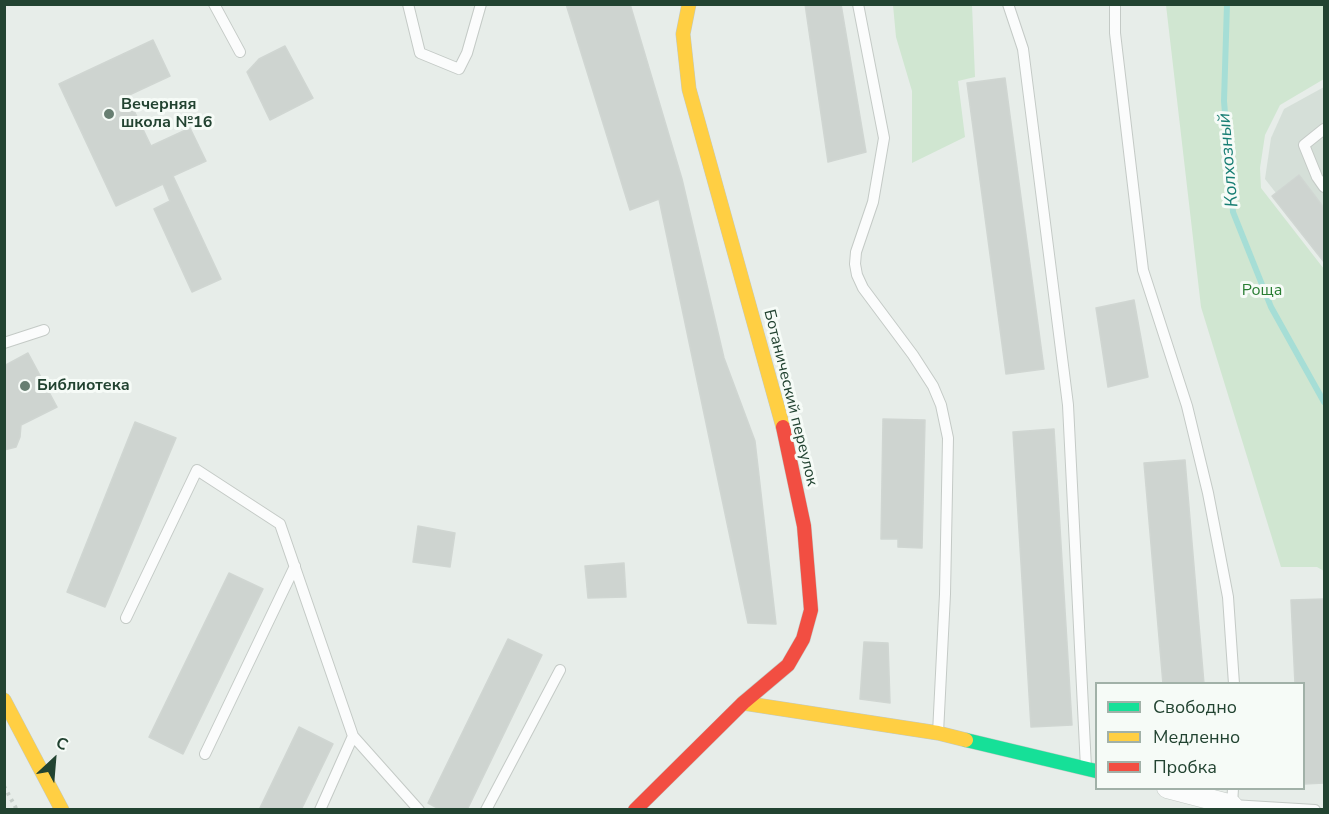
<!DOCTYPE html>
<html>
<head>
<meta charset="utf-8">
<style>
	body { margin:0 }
	#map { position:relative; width:1329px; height:814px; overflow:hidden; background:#e7ede9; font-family:"Nunito Sans",sans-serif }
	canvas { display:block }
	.frame { position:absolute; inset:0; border:6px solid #224331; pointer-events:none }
	.legend { position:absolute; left:1095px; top:682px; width:210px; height:108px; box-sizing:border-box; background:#f6fbf7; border:2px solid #a1b1a8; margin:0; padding:8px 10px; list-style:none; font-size:18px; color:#224331 }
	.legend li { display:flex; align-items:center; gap:12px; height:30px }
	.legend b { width:30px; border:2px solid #a1b1a8 }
	.north { position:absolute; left:24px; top:730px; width:60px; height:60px; -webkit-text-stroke:4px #f6fbf7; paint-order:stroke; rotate:26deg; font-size:16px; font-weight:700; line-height:24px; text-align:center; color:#224331 }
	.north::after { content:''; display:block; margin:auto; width:21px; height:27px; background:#224331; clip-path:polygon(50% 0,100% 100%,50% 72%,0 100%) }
</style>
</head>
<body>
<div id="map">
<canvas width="1329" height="814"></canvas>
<div class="frame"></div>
<ul class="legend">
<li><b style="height:8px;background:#16e098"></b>Свободно</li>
<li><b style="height:8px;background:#ffcf43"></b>Медленно</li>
<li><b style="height:8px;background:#f24e42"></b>Пробка</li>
</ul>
<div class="north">С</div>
</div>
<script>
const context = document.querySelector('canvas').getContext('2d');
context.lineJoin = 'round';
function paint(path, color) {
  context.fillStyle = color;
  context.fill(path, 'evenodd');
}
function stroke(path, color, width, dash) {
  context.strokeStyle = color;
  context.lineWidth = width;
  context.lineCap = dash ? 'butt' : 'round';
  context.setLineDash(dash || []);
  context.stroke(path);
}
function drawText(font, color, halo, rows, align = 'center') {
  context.font = font + ' "Nunito Sans",sans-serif';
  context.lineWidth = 6;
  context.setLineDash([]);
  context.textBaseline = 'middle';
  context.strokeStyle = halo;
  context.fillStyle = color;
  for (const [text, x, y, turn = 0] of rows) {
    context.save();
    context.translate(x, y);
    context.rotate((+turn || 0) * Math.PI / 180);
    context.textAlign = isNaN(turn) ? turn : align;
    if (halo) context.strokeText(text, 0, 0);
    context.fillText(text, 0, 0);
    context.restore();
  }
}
const built = new Path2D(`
	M1324 87V254L1265 179 1271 138 1284 109Z`);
const green = new Path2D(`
	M893 5H972L975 77 958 81 965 137 912 163V91L896 37Z
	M1166 5H1324V79L1280 105 1265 135 1260 168 1261 188 1324 269V571L1317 567H1281L1201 307Z`);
const stream = new Path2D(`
	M1227 4 1224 101 1233 212 1271 307 1324 402`);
const building = new Path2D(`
	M566 4H630L682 179 724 358 755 441 776 624 748 623 659 199 630 210Z
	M805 4H841L866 152 828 162Z
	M153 40 170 76 127 96 151 146 190 128 206 161 173 176 221 279 192 292 154 209 170 201 163 184 116 206 59 84Z
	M285 46 313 98 270 120 247 72 259 59Z
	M1005 78 1044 369 1006 374 967 83Z
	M1299 175 1324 208V262L1272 196Z
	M1134 300 1148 377 1108 387 1096 308Z
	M28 353 57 407 21 425 20 437 16 447 4 450V366Z
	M883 419 925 420 922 548 898 547V539H881Z
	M135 422 176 438 105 607 67 592Z
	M1054 429 1072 725 1031 727 1013 432Z
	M1185 460 1204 684H1163L1144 463Z
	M418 526 455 533 450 567 413 562Z
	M624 563 626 597 588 598 585 566Z
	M229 573 263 589 183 754 149 737Z
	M1324 599V783L1304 784V684H1295L1291 600Z
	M508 639 542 655 467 810H441L428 803Z
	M864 642 888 643 890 703 860 699Z
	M299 727 333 744 301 810H259Z`);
const path = new Path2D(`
	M4 786 17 810`);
const lane = new Path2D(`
	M214 4 240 52
	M408 4 420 53 459 69 467 53 481 4
	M858 4 884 138 873 202 856 252 855 264 857 275 863 288 913 355 933 386 941 405 948 438 945 594 938 733
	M1008 4 1023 49 1068 405 1086 768
	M1115 4V33L1143 270 1187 406 1208 493 1228 597 1234 684
	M1324 129 1304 145 1317 177 1324 187
	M4 343 44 330
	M126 618 197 470 280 524 353 736 419 810
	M205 754 295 566
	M1233 788 1232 805 1315 810
	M320 810 353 736
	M486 810 560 670`);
const street = new Path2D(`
	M1167 788 1232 805 1235 810`);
const fast = new Path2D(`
	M966 740 1096 771`);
const slow = new Path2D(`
	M689 4 683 34 689 89 783 427
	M4 700 62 810
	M743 703 938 733 966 740`);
const jam = new Path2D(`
	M635 810 743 703 788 665 803 639 811 610 804 526 783 427`);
const markers = [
	[109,114,6,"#677e71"],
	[25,386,6,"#677e71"]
];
const poiNames = [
	["Вечерняя",121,105],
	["школа №16",121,123],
	["Библиотека",37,386]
];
const parkNames = [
	["Роща",1262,291]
];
const streetNames = [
	["Ботанический переулок",790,398,76]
];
const waterNames = [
	["Колхозный",1229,160,-95]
];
paint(built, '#d5dfd8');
paint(green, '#d0e6d1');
stroke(stream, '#a6ded6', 6);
paint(building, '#ced4d0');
stroke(building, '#d0d6d2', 1.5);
stroke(lane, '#c4cac6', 12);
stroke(street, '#c4cac6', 21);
stroke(fast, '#c0c9c4', 15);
stroke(slow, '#c0c9c4', 15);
stroke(jam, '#c0c9c4', 15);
stroke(path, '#c6cec9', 4, [3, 4.5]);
stroke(lane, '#fbfcfc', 10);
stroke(street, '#fbfcfc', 20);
stroke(fast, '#16e098', 14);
stroke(slow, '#ffcf43', 14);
stroke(jam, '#f24e42', 14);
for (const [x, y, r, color] of markers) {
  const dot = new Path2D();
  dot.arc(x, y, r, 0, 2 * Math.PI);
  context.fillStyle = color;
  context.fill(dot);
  stroke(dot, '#f6fbf7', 2);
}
drawText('bold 16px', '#224331', '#f6fbf7', poiNames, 'left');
drawText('16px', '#297d33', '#f6fbf7', parkNames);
drawText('16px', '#224331', '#f6fbf7', streetNames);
drawText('italic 18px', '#177e74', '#f6fbf7', waterNames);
</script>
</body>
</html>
